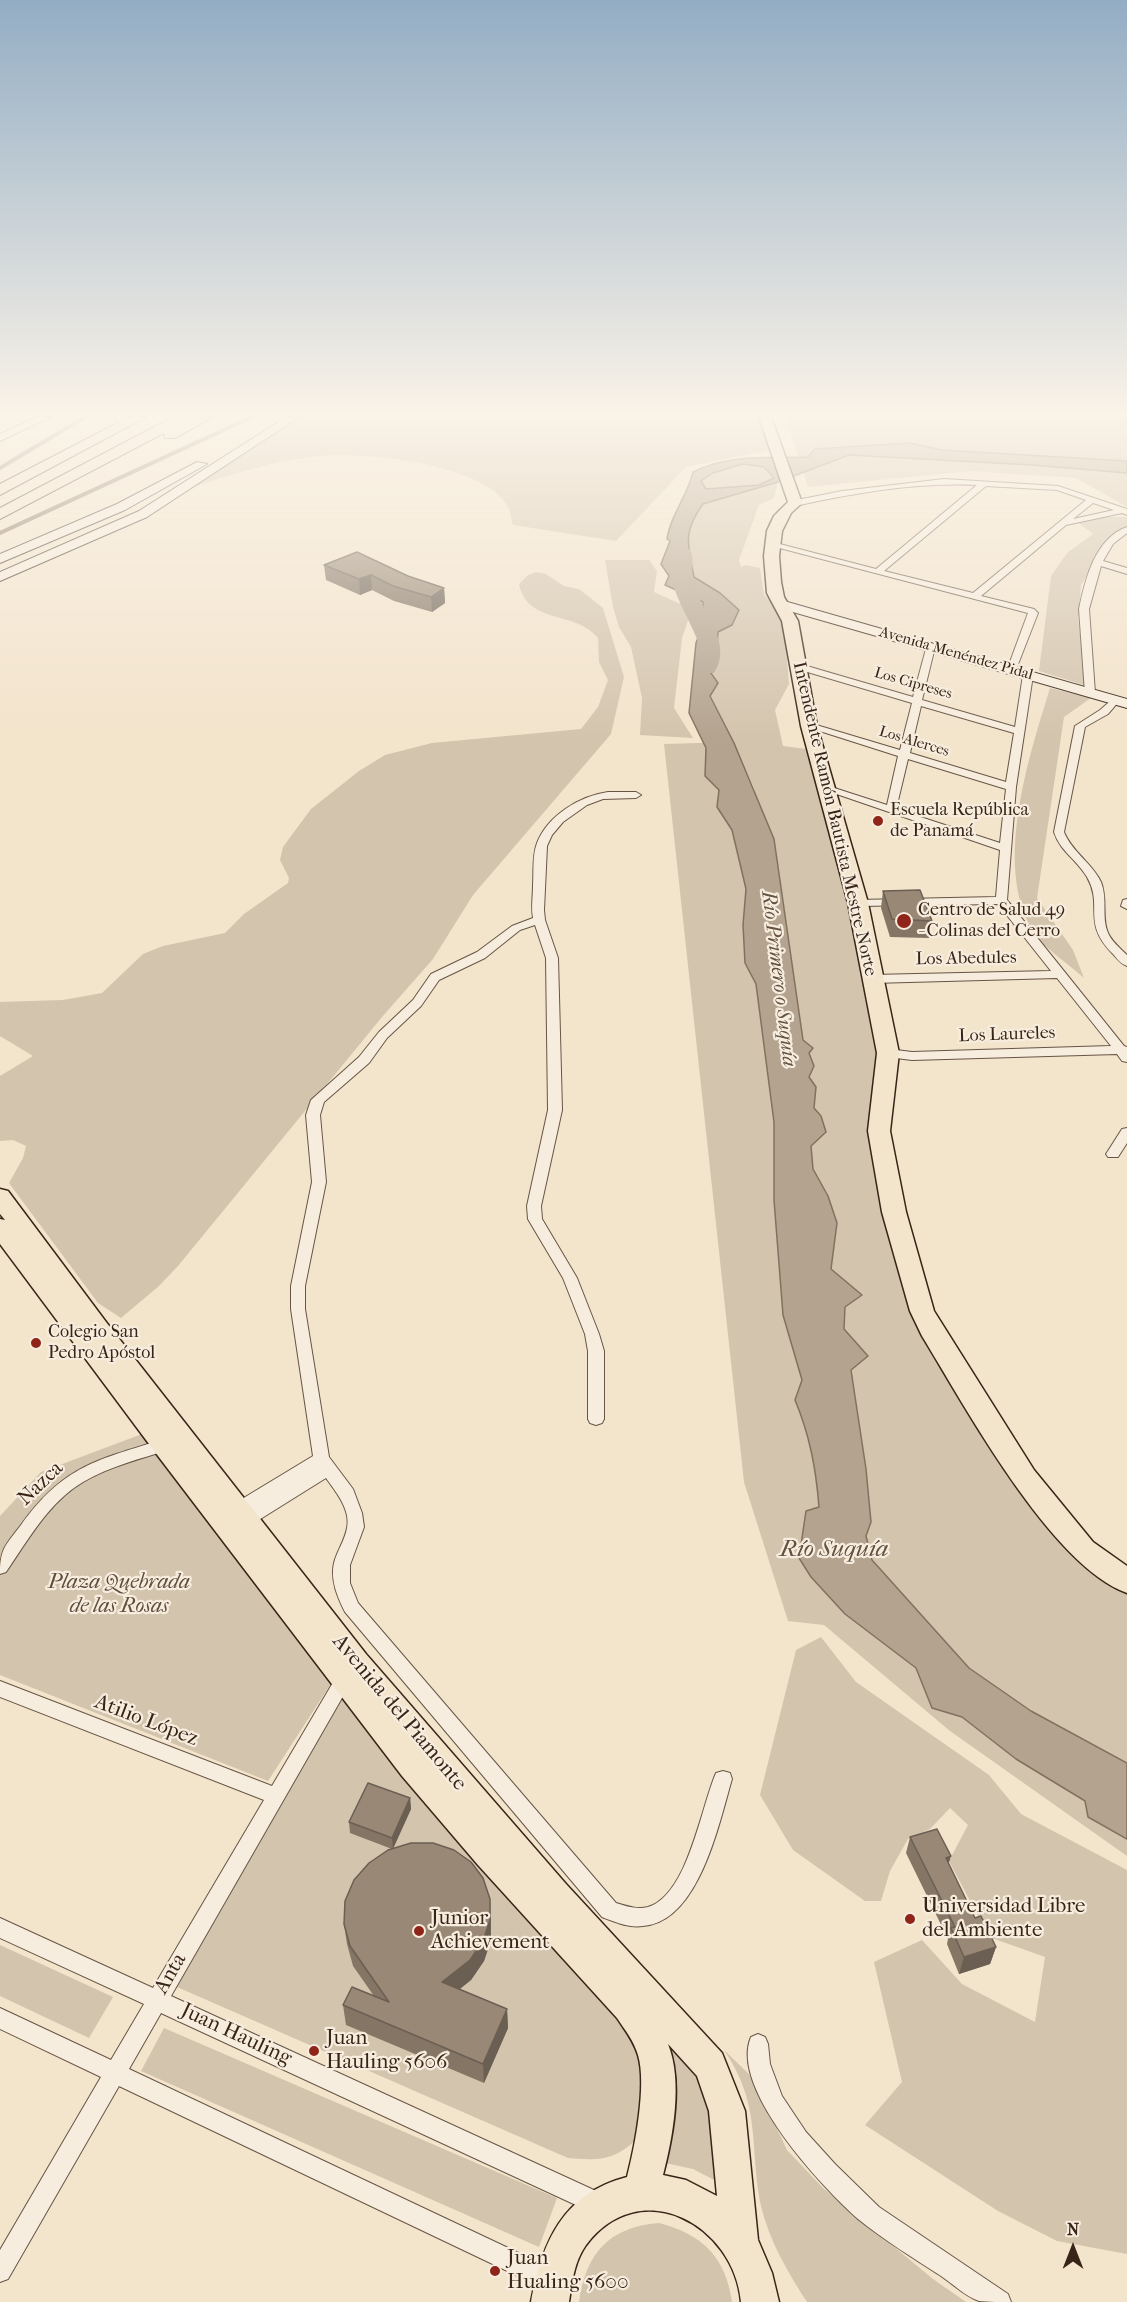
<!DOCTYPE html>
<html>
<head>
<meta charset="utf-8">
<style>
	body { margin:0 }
	#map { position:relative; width:1127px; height:2302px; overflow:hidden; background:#f3e4cc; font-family:"IM FELL French Canon",serif }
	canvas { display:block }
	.north { position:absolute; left:1043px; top:2218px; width:60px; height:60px; -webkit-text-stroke:4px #f7edde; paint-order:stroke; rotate:0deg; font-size:16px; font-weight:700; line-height:24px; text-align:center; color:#382518 }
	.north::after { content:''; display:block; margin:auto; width:21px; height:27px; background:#382518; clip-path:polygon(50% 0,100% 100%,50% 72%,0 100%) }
</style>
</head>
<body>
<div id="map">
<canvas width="1127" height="2302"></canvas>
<div class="north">N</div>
</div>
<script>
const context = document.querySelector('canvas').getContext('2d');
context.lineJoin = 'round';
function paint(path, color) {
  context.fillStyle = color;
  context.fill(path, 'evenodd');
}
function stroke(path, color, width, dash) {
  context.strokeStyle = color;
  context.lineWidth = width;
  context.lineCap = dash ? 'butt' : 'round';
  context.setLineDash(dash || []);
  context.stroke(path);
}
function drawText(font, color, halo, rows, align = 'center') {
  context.font = font + ' "IM FELL French Canon",serif';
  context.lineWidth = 4.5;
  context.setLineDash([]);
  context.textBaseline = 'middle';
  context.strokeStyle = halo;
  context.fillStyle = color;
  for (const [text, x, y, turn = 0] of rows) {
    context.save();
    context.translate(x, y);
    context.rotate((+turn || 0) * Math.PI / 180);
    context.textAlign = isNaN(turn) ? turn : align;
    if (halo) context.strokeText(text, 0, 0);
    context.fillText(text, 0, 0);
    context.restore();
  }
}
const green = new Path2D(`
	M296 417H759L770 450 686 467 616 541 513 525C511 519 511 512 508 507 485 463 362 452 319 456 276 461 234 473 194 487Z
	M785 417H1127V461L942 450 909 443 815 449 808 457H798Z
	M849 455 1032 465 1127 473V507L1076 478 970 471 808 487 803 471Z
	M743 464 764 467 774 478 759 485 706 489 701 481 713 473Z
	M778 482 774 498 759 505 739 560 741 567 746 565 760 568 764 595 779 609 784 623 789 684 775 710 783 746 814 750 888 1053 879 1117 922 1311 1025 1478 1127 1581V1763L1031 1711 969 1668 872 1560 866 1536 871 1522 866 1469 851 1370 868 1355 844 1329 845 1307 831 1269 837 1223 828 1196 813 1169 811 1145 826 1132 821 1116 814 1108 816 1087 809 1077 803 1040 777 858 753 786 735 746 704 744 719 790 717 807 732 830 746 889 743 925 745 963 756 984 774 1122V1200L783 1315 802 1380 795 1400 807 1428 815 1463 819 1508 845 1614 916 1668 932 1708 962 1717 1016 1759 1085 1802 1088 1817 1127 1839V1856L950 1731 824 1625 788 1621 744 1482 664 744 733 742 710 696 713 679 708 669 717 647 720 593 694 577C688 545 682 533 703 504Z
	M1100 517H1127V528L1110 537 1081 585 1078 619 1087 686 1039 671 1051 576 1067 553 1093 534 1076 521Z
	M605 560H649L657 571 654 592 692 609 682 638 674 708 693 738 640 735 642 698 631 647 619 627 613 607Z
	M536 572 546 574 564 586 579 589 603 608 624 677 611 734 473 895 433 959 382 1017 178 1266 159 1286 121 1318 98 1303 9 1183 23 1158 26 1146 13 1140 0 1141V1076L33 1056 0 1036V1002L63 1000 102 993 143 954 163 946 225 933 244 914 288 883 289 878 280 860 283 847 311 809 359 771 385 755 432 743 581 729 598 707 608 680 599 662 598 638C576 610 527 625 519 584L528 575Z
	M1050 688 1091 698 1064 717 1037 898 1073 950 1084 978C1070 965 1051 953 1039 939 989 876 1029 757 1050 688Z
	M142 1434 334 1679 268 1781 0 1675V1516L41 1472Z
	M821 1637 856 1682 989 1775 1021 1814 1127 1870V2254L1057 2241 998 2211 865 2125 902 2082 874 1962 922 1940 962 1984 1035 2022 1045 1957 989 1937 949 1861 968 1825 950 1808 930 1829 908 1839 890 1871 881 1901H865L793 1850 760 1795 796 1650Z
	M341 1696 634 2034 643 2068 640 2136C616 2160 601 2161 568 2158L177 1987Z
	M0 1945 113 1997 89 2038 0 1996Z
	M164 2028 557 2198 539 2247 141 2071Z
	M662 2031 708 2081 716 2181 693 2169 661 2162C680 2105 674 2088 662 2031Z
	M724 2050 753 2078 787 2150 823 2188 933 2279 966 2302H807C788 2273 769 2240 761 2206 749 2145 762 2106 724 2050Z
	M659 2223C702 2234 726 2257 732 2302H579C586 2253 609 2227 659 2223Z`);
const water = new Path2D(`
	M909 443 942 450 1127 461V473L1032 465 849 455 778 482 703 504C682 533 688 545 694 577L720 593 739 610 732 625 718 632 717 647 708 669 718 683 710 696 734 743 774 839 803 1040 813 1048 809 1053 814 1066 809 1077 816 1087 814 1108 821 1116 826 1132 811 1146 813 1169 828 1196 837 1223 831 1269 862 1295 845 1307 844 1329 868 1356 851 1370 866 1469 871 1522 866 1536 872 1560 969 1668 1031 1711 1127 1763V1839L1088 1817 1085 1801 1016 1759 962 1717 932 1708 916 1668 845 1614 811 1577 799 1558 806 1511 819 1507C816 1469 810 1436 795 1400L802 1380 783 1315 774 1200V1122L756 984 745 963 743 925 746 889 732 830 717 807 719 790 705 776 706 748 689 713 696 643 702 627 703 602 665 585 669 576 661 564 670 541 667 539C670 516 688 495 693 472 728 454 769 458 808 457L815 449ZM743 464 764 467 774 478 759 485 706 489 701 481 713 473Z`);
const stream = new Path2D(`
	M0 468 85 417
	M0 533 252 417`);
const river = new Path2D(`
	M682 547 689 549C696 558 690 570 693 581 699 610 735 642 714 673H698L695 668C696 659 699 648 697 639 689 616 658 573 675 549Z`);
const minor = new Path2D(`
	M944 479 1058 486 1127 509V515L1122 513 1066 525 981 596 1034 609 1038 613 1015 672 1007 670 1028 613 768 545 772 542 876 569 977 485C916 482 854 493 795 506L791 503 792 501 842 491ZM986 486 1057 490 1086 500 973 593 884 571ZM1093 503 1114 510 1073 519Z
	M1127 527V533L1113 544 1103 561 1127 568V574L1101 566 1089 609 1095 693 1090 696 1085 693 1079 609C1085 580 1095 538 1127 527Z
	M927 645 935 647 922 700 1015 727 1023 675 1028 672 1033 675 1016 787 1007 900 1124 1046 1127 1047V1062L1122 1061 1117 1054 912 1060 888 1057 882 1053 888 1049 912 1052 1111 1046 1057 978 872 983 866 979 872 975 1051 971 998 904 858 906 852 903 858 900 996 897 1000 850 819 788 824 785 828 786 887 805 898 756 804 726 805 724H813L900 750 912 703 794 668V664H800L913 697ZM921 706 1014 733 1006 782 910 753ZM908 759 1006 789 1000 843 896 809Z
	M1115 697 1120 700 1108 714 1085 727 1064 832C1072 852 1092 863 1101 882 1108 899 1101 917 1108 933 1112 942 1120 948 1127 955V966C1121 964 1117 959 1113 954 1081 922 1104 907 1087 877 1077 860 1060 851 1054 832L1075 726 1100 710Z
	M608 792H636L641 795 636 798 603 799 587 805 563 822 552 835 547 846 544 910 545 920 558 958 562 1110 541 1206 542 1219 577 1278 599 1334 604 1351V1419L602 1423 596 1425 590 1423 588 1419V1351L585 1334 563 1278 528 1219 527 1206 548 1110 546 958 535 925 520 930 485 958 439 980 421 1006 387 1038 369 1063 324 1102 320 1115 326 1182 305 1286V1309L329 1457 353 1489 362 1513 364 1527 350 1565V1583L358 1603 616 1903C626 1906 637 1910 648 1907 688 1895 701 1807 716 1773L723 1771 730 1773 732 1779C719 1823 699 1922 643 1926 628 1928 615 1922 602 1917L345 1612C338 1598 330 1580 334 1563 337 1551 345 1540 347 1528 351 1510 336 1492 326 1478L246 1528 240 1526 238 1521 242 1515H232L230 1510 232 1505 313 1456 291 1309V1286L312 1182 306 1115 311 1100 359 1057 379 1032 413 1000 431 974 477 952 512 926 533 918C531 907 533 896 533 885 534 871 532 856 537 843 548 815 580 796 608 792Z
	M1127 899V909L1121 906 1123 900Z
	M1127 1128V1143L1118 1157H1108L1106 1154 1108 1151 1122 1129Z
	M164 1439 170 1441 172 1445 170 1449C141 1459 110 1466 83 1482 49 1502 28 1540 6 1572L0 1574C0 1548 6 1545 21 1525 64 1465 98 1460 164 1439Z
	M344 1671 350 1674 353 1679 350 1684 171 1996 607 2196 610 2204 607 2212 599 2215 591 2212 161 2013 129 2069 559 2272 562 2280 559 2288 551 2291 543 2288 119 2086 8 2279 0 2282V2250L101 2077 0 2029V2008L111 2060 144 2004 0 1938V1918L153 1988 264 1800 0 1697V1681L272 1786 338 1674Z
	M758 2034 765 2037 768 2044 770 2064 782 2096 806 2132 835 2164 879 2207 1008 2294 1011 2302C1002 2302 988 2302 979 2301 966 2297 953 2284 941 2276 913 2258 884 2240 858 2219 822 2187 729 2088 751 2037Z`);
const secondary = new Path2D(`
	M37 417H51L0 441V434Z
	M286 417H299L147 517 0 581V572L139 511Z
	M197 462 207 464 125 510 0 563V554L117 504Z
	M784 601 1127 699V708L779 608V602Z`);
const primary = new Path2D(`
	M759 417H771L802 503 791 513 782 531 779 556 781 582 784 597 798 621 817 726 868 903 899 1053 890 1131 906 1212 934 1311 1034 1470 1093 1542 1127 1566V1593C1051 1566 965 1406 922 1336L910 1311 882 1212 868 1131 877 1053 848 903 801 726 782 621 767 593 764 556 767 531 774 516 788 502Z
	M0 1189 8 1191 106 1322 366 1654 566 1884 722 2053 745 2111 758 2240 772 2273 779 2302H741C734 2224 640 2173 586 2245 574 2262 572 2282 569 2302H531C542 2243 562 2194 627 2177 635 2146 647 2085 638 2055 634 2041 625 2030 617 2018L478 1865 402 1776 155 1452 0 1244V1219L5 1220 0 1214ZM668 2044 697 2076 709 2111 717 2196 686 2180 663 2175C673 2137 683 2081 668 2044Z`);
const motorway = new Path2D(`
	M129 417H146L0 495V484Z
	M173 417H190L185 422 195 417H213L175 438H165L164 433 0 519V508Z`);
const wall = new Path2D(`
	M324 565 408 576 444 588 445 603 432 612 394 601 372 590 360 595 326 580Z
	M883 891 932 921 929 938 890 937 881 908Z
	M410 1798 411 1809 393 1848 491 1919V1940L484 1961 471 1980 460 1989 507 2009 508 2028 484 2083 346 2025 343 2005 374 1996 353 1966 347 1944 344 1924 392 1849 350 1833 349 1822Z
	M910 1837 949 1864 975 1918 996 1947 990 1964 959 1974 947 1944 948 1939 906 1853Z`);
const shadedWall = new Path2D(`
	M371 575 372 590 360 595 359 579Z
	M444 588 445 603 432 612 431 597Z
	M410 1798 411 1809 393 1849 392 1838Z
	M951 1856 946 1872V1858Z
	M490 1899 491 1940 484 1961 471 1980 444 2001 442 1982Z
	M996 1947 990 1964 959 1974 964 1957Z
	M507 2009 508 2028 484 2083 483 2064Z`);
const building = new Path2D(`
	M357 552 408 576 444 588 431 597 393 586 371 575 359 579 324 565Z
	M920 890 932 921 892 919 883 891Z
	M368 1783 410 1798 392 1838 349 1822Z
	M937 1829 951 1856 946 1858 975 1918 981 1916 996 1947 964 1957 951 1928 955 1927 910 1837Z
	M411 1843H433L454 1850 471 1862 483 1878 490 1899V1920L483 1941 470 1960 442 1982 507 2009 483 2064 343 2005 352 1987 389 2002 350 1946 344 1924 345 1901 354 1880 369 1863 388 1850Z`);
const markers = [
	[878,821,6,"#8f2418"],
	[904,921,8,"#8f2418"],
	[36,1343,6,"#8f2418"],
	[910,1919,6,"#8f2418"],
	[419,1931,6,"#8f2418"],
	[314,2051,6,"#8f2418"],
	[495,2271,6,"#8f2418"]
];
const farStreetnames = [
	["Avenida Menéndez Pidal",956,654,16],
	["Los Cipreses",913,684,16],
	["Los Alerces",914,742,17]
];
const poiNames = [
	["Escuela República",890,811],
	["de Panamá",890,832],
	["Centro de Salud 49",918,911],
	["- Colinas del Cerro",918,932],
	["Colegio San",48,1333],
	["Pedro Apóstol",48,1354]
];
const streetNames = [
	["Intendente Ramón Bautista Mestre Norte",834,819,77],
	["Los Abedules",966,959,-1],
	["Los Laureles",1007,1035,-2]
];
const waterNames = [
	["Río Primero o Suquía",778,979,83]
];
const nearStreetnames = [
	["Nazca",41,1484,-44],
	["Avenida del Piamonte",399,1713,50],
	["Atilio López",146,1721,21],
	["Anta",171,1974,-60],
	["Juan Hauling",236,2035,25]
];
const nearParknames = [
	["Plaza Quebrada",119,1583],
	["de las Rosas",119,1607]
];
const nearPoinames = [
	["Universidad Libre",922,1907],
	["del Ambiente",922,1931],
	["Junior",431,1919],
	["Achievement",431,1943],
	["Juan",326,2039],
	["Hauling 5606",326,2063],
	["Juan",507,2259],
	["Hualing 5600",507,2283]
];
const nearWaternames = [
	["Río Suquía",834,1550]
];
paint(green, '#d3c4ad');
paint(water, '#b3a38f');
stroke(water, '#82715f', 1.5);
stroke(stream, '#82715f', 4);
paint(river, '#b3a38f');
stroke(minor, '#675545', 2);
stroke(secondary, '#382518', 2);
stroke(primary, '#382518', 3);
stroke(motorway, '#382518', 2);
paint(minor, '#f7edde');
paint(secondary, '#f7edde');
paint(primary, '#f3e4cc');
paint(motorway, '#f3e4cc');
paint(wall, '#847565');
paint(shadedWall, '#6b5f53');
paint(building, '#998876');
stroke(building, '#6b5f53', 1.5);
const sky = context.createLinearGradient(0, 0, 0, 739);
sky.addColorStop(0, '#93adc4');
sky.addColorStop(0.56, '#faf3e8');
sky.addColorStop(1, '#faf3e800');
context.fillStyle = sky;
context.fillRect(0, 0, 1127, 739);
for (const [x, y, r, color] of markers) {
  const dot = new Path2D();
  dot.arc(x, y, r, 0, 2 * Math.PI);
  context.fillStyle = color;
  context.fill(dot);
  stroke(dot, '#f7edde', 2);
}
drawText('15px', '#382518', '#f7edde', farStreetnames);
drawText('18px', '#382518', '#f7edde', poiNames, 'left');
drawText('18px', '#382518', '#f7edde', streetNames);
drawText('italic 20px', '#635142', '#f7edde', waterNames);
drawText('21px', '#382518', '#f7edde', nearStreetnames);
drawText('italic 21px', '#5f4d3d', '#f7edde', nearParknames);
drawText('21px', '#382518', '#f7edde', nearPoinames, 'left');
drawText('italic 24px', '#635142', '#f7edde', nearWaternames);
</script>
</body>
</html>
